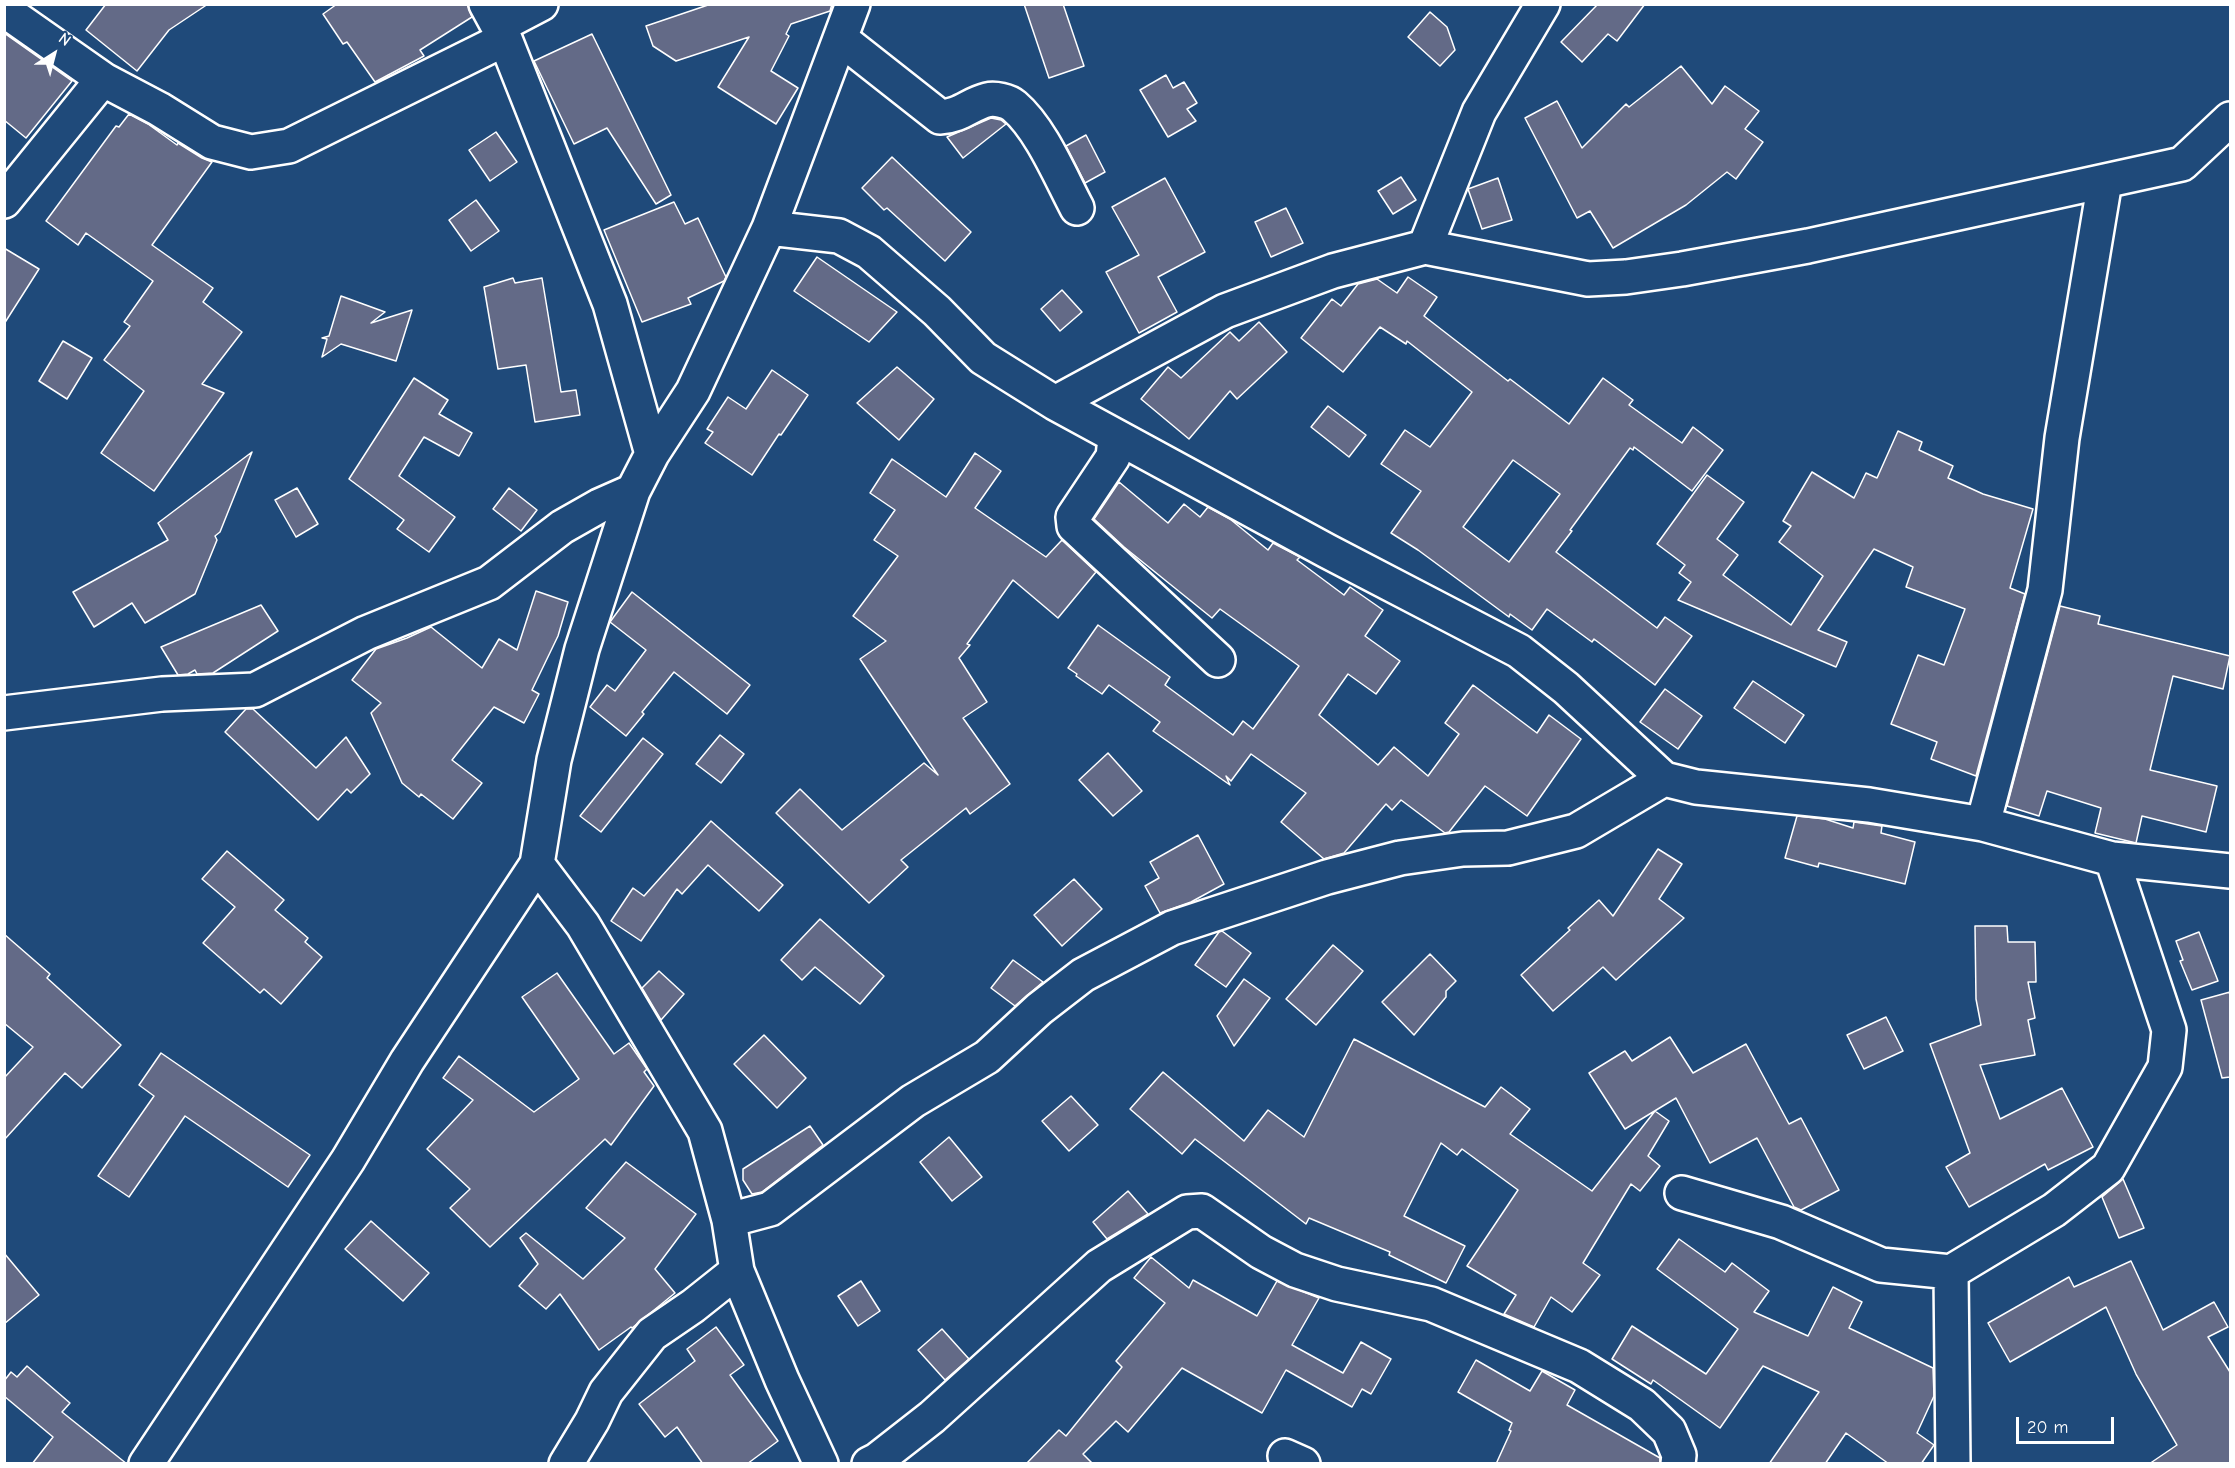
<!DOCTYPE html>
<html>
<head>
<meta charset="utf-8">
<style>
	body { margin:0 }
	#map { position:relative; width:2235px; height:1468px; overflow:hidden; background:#1f4a7a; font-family:"Comic Neue",sans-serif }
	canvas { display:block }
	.frame { position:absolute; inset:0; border:6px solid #fff; pointer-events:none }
	.north { position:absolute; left:24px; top:24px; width:60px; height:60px; -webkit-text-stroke:4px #1f4a7a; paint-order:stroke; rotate:36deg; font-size:16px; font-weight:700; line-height:24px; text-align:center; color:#fff }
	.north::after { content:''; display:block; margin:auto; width:21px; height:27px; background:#fff; clip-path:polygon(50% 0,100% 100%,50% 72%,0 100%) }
	.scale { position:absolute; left:2016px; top:1417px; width:98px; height:27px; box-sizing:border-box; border:3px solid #fff; border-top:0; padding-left:8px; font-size:18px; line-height:21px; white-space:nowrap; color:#fff; -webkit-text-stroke:4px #1f4a7a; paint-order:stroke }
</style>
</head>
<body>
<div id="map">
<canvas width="2235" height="1468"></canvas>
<div class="frame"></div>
<div class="north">N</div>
<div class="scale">20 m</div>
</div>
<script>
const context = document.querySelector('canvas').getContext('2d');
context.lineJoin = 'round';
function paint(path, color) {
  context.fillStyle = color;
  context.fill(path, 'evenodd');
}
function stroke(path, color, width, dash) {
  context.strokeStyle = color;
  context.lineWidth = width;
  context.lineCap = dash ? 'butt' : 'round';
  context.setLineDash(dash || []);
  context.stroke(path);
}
const building = new Path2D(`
	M106 4H208L169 30 137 71 86 30Z
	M337 4H467L472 17 420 50 424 56 375 82 347 42 343 44 323 14Z
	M711 4H832L830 11 791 24 786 34 789 36 771 71 798 88 776 124 718 87 749 37 676 61 653 46 646 26Z
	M1024 4H1063L1084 66 1049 78Z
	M1598 4H1645L1617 41 1608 34 1582 62 1561 42Z
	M1430 12 1447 27 1455 50 1440 66 1408 37Z
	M4 33 72 81 26 138 4 120Z
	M592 34 671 195 656 204 607 128 574 144 534 61Z
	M1681 66 1712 104 1725 86 1759 111 1745 129 1763 142 1736 179 1727 172 1686 205 1613 248 1590 211 1577 218 1525 118 1557 101 1582 148 1626 104 1629 107Z
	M1166 75 1173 88 1184 82 1197 103 1187 109 1196 121 1168 137 1140 90Z
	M129 114 148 124 177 145 178 143 202 158 212 162 152 245 213 288 203 302 242 332 202 384 224 393 154 491 101 453 144 391 104 360 130 326 124 322 153 281 86 233 78 245 46 221 116 126 119 127Z
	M991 118 1001 120 1006 124 963 158 947 137Z
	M496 132 517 162 490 181 469 150Z
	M1086 135 1105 172 1085 183 1066 146Z
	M892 157 971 232 945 261 887 208 884 210 862 188Z
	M1401 177 1416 200 1393 214 1378 191Z
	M1165 178 1205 252 1158 277 1177 312 1139 333 1106 272 1139 255 1112 207Z
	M1498 178 1512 220 1482 229 1468 189Z
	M476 200 499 231 471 251 449 220Z
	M674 202 685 224 698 218 726 277 724 281 688 298 691 304 642 322 604 230Z
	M1286 208 1303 243 1271 257 1255 222Z
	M4 248 39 269 4 324Z
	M817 257 897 312 869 342 794 291Z
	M1408 277 1437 297 1424 316 1508 381 1510 379 1569 424 1603 378 1633 400 1629 405 1682 443 1693 427 1723 450 1692 491 1634 447 1633 450 1630 448 1570 530 1572 531 1556 552 1657 628 1665 617 1692 636 1655 685 1594 639 1592 642 1547 609 1532 630 1510 614 1509 617 1418 550 1391 533 1421 491 1381 464 1405 430 1430 447 1472 392 1407 341 1406 344 1380 327 1343 372 1301 338 1332 299 1341 306 1358 284 1377 279 1397 293ZM1513 460 1560 494 1509 562 1463 527Z
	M513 278 515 283 542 278 561 392 576 390 580 415 535 422 526 365 498 369 484 287Z
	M1062 290 1082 312 1060 331 1041 309Z
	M341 296 385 312 371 323 412 310 396 361 341 344 322 357 327 339 322 338 329 336Z
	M1259 322 1287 352 1237 399 1230 391 1189 439 1141 399 1168 367 1181 378 1230 332 1239 341Z
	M63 341 92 358 67 399 39 381Z
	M897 367 934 399 899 440 857 403Z
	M772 370 808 395 781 435 779 434 752 475 705 443 713 432 707 429 728 397 746 409Z
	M414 378 448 400 439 414 472 433 459 456 424 437 399 476 455 517 429 552 397 529 404 520 349 479Z
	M1328 406 1366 435 1349 457 1311 427Z
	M1898 431 1922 442 1919 450 1953 466 1948 478 1983 494 2033 509 2010 588 2025 594 1976 776 1931 759 1937 742 1891 724 1918 655 1944 665 1965 609 1906 587 1913 567 1874 549 1818 630 1847 642 1836 667 1678 600 1691 582 1679 573 1685 565 1657 544 1707 475 1744 502 1717 539 1738 555 1723 575 1791 625 1823 576 1779 542 1791 526 1783 521 1812 472 1854 498 1866 473 1877 478Z
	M252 452 220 532 215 536 217 540 195 594 145 623 132 603 94 627 73 592 168 540 158 523Z
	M975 453 1001 471 975 508 1046 557 1062 540 1096 572 1058 618 1013 580 967 644 970 645 959 658 987 702 963 718 1010 784 970 814 966 808 901 860 908 867 869 903 776 813 800 789 842 830 924 763 938 775 860 659 886 641 853 616 898 556 874 540 895 510 870 493 892 459 946 497Z
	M1119 482 1168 523 1184 504 1200 517 1208 507 1230 519 1268 550 1273 543 1300 557 1297 560 1344 595 1350 587 1383 610 1365 636 1400 661 1376 694 1348 674 1319 715 1378 765 1394 747 1428 776 1459 734 1445 723 1473 685 1537 733 1549 715 1581 739 1527 816 1485 786 1449 832 1445 833 1401 800 1392 810 1386 804 1344 853 1324 859 1281 822 1306 793 1251 754 1231 781 1226 776 1230 785 1153 731 1160 722 1109 685 1102 694 1076 676 1077 674 1068 668 1098 625 1170 677 1165 685 1233 735 1243 721 1253 729 1299 666 1220 609 1212 618 1124 547 1094 519Z
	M297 488 318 524 296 537 275 500Z
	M509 488 537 510 521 531 493 509Z
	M536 591 568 602 558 636 532 690 539 694 524 723 494 707 452 760 482 783 453 819 421 794 419 797 402 783 371 713 381 703 352 680 376 649 407 638 431 627 482 668 499 639 517 650Z
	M632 592 750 685 727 714 674 672 642 712 644 714 626 736 590 707 607 685 615 691 646 650 610 622Z
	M261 605 278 631 213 673 197 674 195 670 188 674 178 675 161 647Z
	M2060 606 2100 616 2098 624 2230 656 2223 689 2173 676 2150 770 2217 786 2206 832 2142 816 2136 843 2095 833 2101 808 2047 791 2039 816 2007 806Z
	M1753 681 1804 715 1785 743 1734 708Z
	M1665 689 1702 716 1678 749 1640 722Z
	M246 709H253L316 768 346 737 370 774 351 793 347 789 318 820 225 732Z
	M720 735 744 754 721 783 696 764Z
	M643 738 663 754 601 832 580 816Z
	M1108 753 1142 791 1113 816 1079 780Z
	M1797 816 1825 819 1853 828 1854 822 1882 826 1881 833 1915 842 1905 884 1819 863 1818 867 1785 858Z
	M711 821 783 885 759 911 708 865 682 894 677 889 641 941 611 921 633 888 644 896Z
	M1198 835 1224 884 1191 902 1160 913 1145 886 1159 878 1150 862Z
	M1658 849 1682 864 1659 899 1684 918 1616 980 1603 967 1553 1011 1521 975 1570 930 1568 928 1599 900 1613 916Z
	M227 851 284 900 275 910 308 938 305 942 322 957 281 1004 264 989 260 993 203 943 235 907 202 879Z
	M1074 879 1102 909 1062 946 1034 915Z
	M820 919 884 976 860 1004 815 967 802 980 781 960Z
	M1975 926H2007L2008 942H2035L2036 982H2028L2035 1018 2028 1020 2035 1055 1980 1065 2000 1119 2062 1088 2093 1147 2048 1170 2045 1164 1969 1207 1946 1167 1970 1153 1930 1044 1981 1025 1976 999Z
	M1222 931 1251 953 1226 987 1195 965 1219 932Z
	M2199 932 2218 981 2192 990 2180 961 2183 960 2176 941Z
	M4 934 50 974 47 978 121 1045 82 1088 65 1073 4 1140V1078L33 1047 4 1023Z
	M1333 945 1363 971 1316 1025 1286 999Z
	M1430 954 1456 981 1446 991V997L1414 1035 1382 1002Z
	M1013 960 1043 982 1015 1006 991 988Z
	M659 971 684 994 661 1020 642 988Z
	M557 973 614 1054 629 1043 647 1069 644 1072 654 1086 611 1145 605 1139 490 1247 450 1208 470 1189 427 1149 473 1100 443 1078 459 1056 534 1112 579 1079 522 997Z
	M1244 979 1270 998 1234 1046 1217 1016Z
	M2230 992V1077L2222 1078 2201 1000Z
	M1886 1017 1903 1051 1864 1069 1847 1035Z
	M764 1035 806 1078 777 1108 734 1064Z
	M1670 1037 1693 1073 1746 1044 1789 1124 1801 1118 1839 1190 1801 1210 1794 1207 1757 1138 1710 1163 1676 1098 1625 1129 1589 1073 1625 1051 1632 1061Z
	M1354 1039 1485 1107 1501 1087 1530 1109 1510 1134 1592 1191 1655 1111 1669 1121 1648 1156 1660 1166 1640 1191 1631 1184 1583 1263 1600 1275 1572 1312 1551 1297 1534 1327 1504 1314 1516 1295 1467 1266 1518 1190 1462 1149 1457 1155 1441 1143 1404 1216 1465 1246 1446 1283 1389 1255 1390 1252 1309 1218 1306 1224 1195 1139 1182 1154 1130 1109 1163 1072 1244 1141 1268 1110 1304 1137Z
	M161 1053 310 1155 288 1187 185 1116 129 1197 98 1176 154 1096 139 1085Z
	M1071 1096 1098 1125 1069 1151 1042 1121Z
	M810 1126 823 1145 762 1192 752 1194 743 1180V1169Z
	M949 1137 982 1177 952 1201 920 1162Z
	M626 1162 696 1214 655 1269 675 1293 632 1328 631 1327 599 1350 560 1294 546 1309 519 1286 538 1264 520 1238 526 1233 583 1279 625 1238 586 1208Z
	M2123 1179 2144 1228 2119 1238 2102 1197Z
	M1128 1191 1148 1214 1107 1239 1093 1222Z
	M371 1221 429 1273 403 1301 345 1249Z
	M1679 1239 1725 1272 1732 1263 1769 1291 1754 1312 1808 1336 1833 1287 1862 1302 1849 1328 1933 1368 1934 1396 1917 1433 1934 1445 1921 1464H1889L1846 1433 1825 1464H1769L1819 1392 1763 1366 1720 1428 1653 1380 1651 1384 1612 1359 1632 1326 1706 1374 1738 1329 1657 1269Z
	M4 1253 39 1295 4 1324Z
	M1151 1257 1189 1288 1193 1280 1257 1316 1277 1281 1319 1298 1292 1345 1343 1373 1361 1342 1391 1359 1371 1394 1362 1389 1352 1407 1286 1370 1262 1413 1182 1368 1128 1432 1116 1421 1083 1454 1093 1464H1026L1059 1430 1066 1436 1122 1367 1116 1361 1165 1303 1134 1278Z
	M2131 1261 2163 1330 2214 1302 2228 1327 2208 1337 2230 1372V1464H2149L2177 1445 2136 1374 2106 1307 2010 1362 1988 1323 2069 1277 2074 1287Z
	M861 1281 880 1311 858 1326 838 1296Z
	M716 1327 744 1365 730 1375 778 1441 747 1464H703L677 1427 665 1437 639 1404 695 1361 687 1349Z
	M942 1329 969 1359 945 1380 918 1350Z
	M1476 1360 1530 1391 1542 1371 1575 1390 1567 1405 1660 1458V1464H1496L1511 1431 1509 1430 1512 1423 1458 1392Z
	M27 1366 70 1403 62 1412 127 1464H32L53 1437 4 1396V1381L11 1372 17 1377Z`);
const minor = new Path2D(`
	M486 4 505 39 610 304 652 454
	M4 10 104 80
	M499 26 541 4
	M841 39 940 117C961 116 970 104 987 100 995 98 1008 101 1014 106 1041 129 1060 176 1077 208
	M4 201 94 90 104 80 159 109 212 142 251 152 289 146 505 39
	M769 228 839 236 869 252 937 311 983 358 1055 403 1327 551 1519 651 1566 688 1664 779 1696 787 1869 805 1983 824 2112 859 2230 871
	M1425 247 1479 112 1543 4
	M1055 403 1225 311 1333 271 1425 247 1588 279 1626 277 1682 269 1808 246 2182 164 2230 119
	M1115 438 1113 457 1073 517 1074 526 1218 660
	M4 713 162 694 255 690 366 633 489 583 562 527 599 506 633 491
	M1983 824 2045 590 2062 438 2105 181
	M537 864 583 925 705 1131 729 1220 737 1271 782 1380 821 1464
	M1682 1193 1781 1222 1881 1265 1951 1272 2054 1210 2108 1168 2165 1067 2169 1030 2112 859
	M729 1220 770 1209 913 1101 987 1057 1039 1009 1083 975 1172 928 1327 877 1400 858 1463 849 1508 848 1576 831 1664 779
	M1951 1272 1953 1464
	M1285 1456 1303 1464
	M146 1464 348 1160 407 1061 537 864 554 760 582 649 633 491 652 454 693 391 769 228 853 4
	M566 1464 592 1421 606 1392 652 1334 693 1306 737 1271
	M869 1464 877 1460 932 1417 1099 1266 1187 1212 1202 1211 1261 1252 1295 1270 1337 1284 1431 1304 1579 1366 1642 1405 1669 1431 1679 1455 1678 1464`);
paint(building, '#636a87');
stroke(building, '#fff', 1.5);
stroke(minor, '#fff', 38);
stroke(minor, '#1f4a7a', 33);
</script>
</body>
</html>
